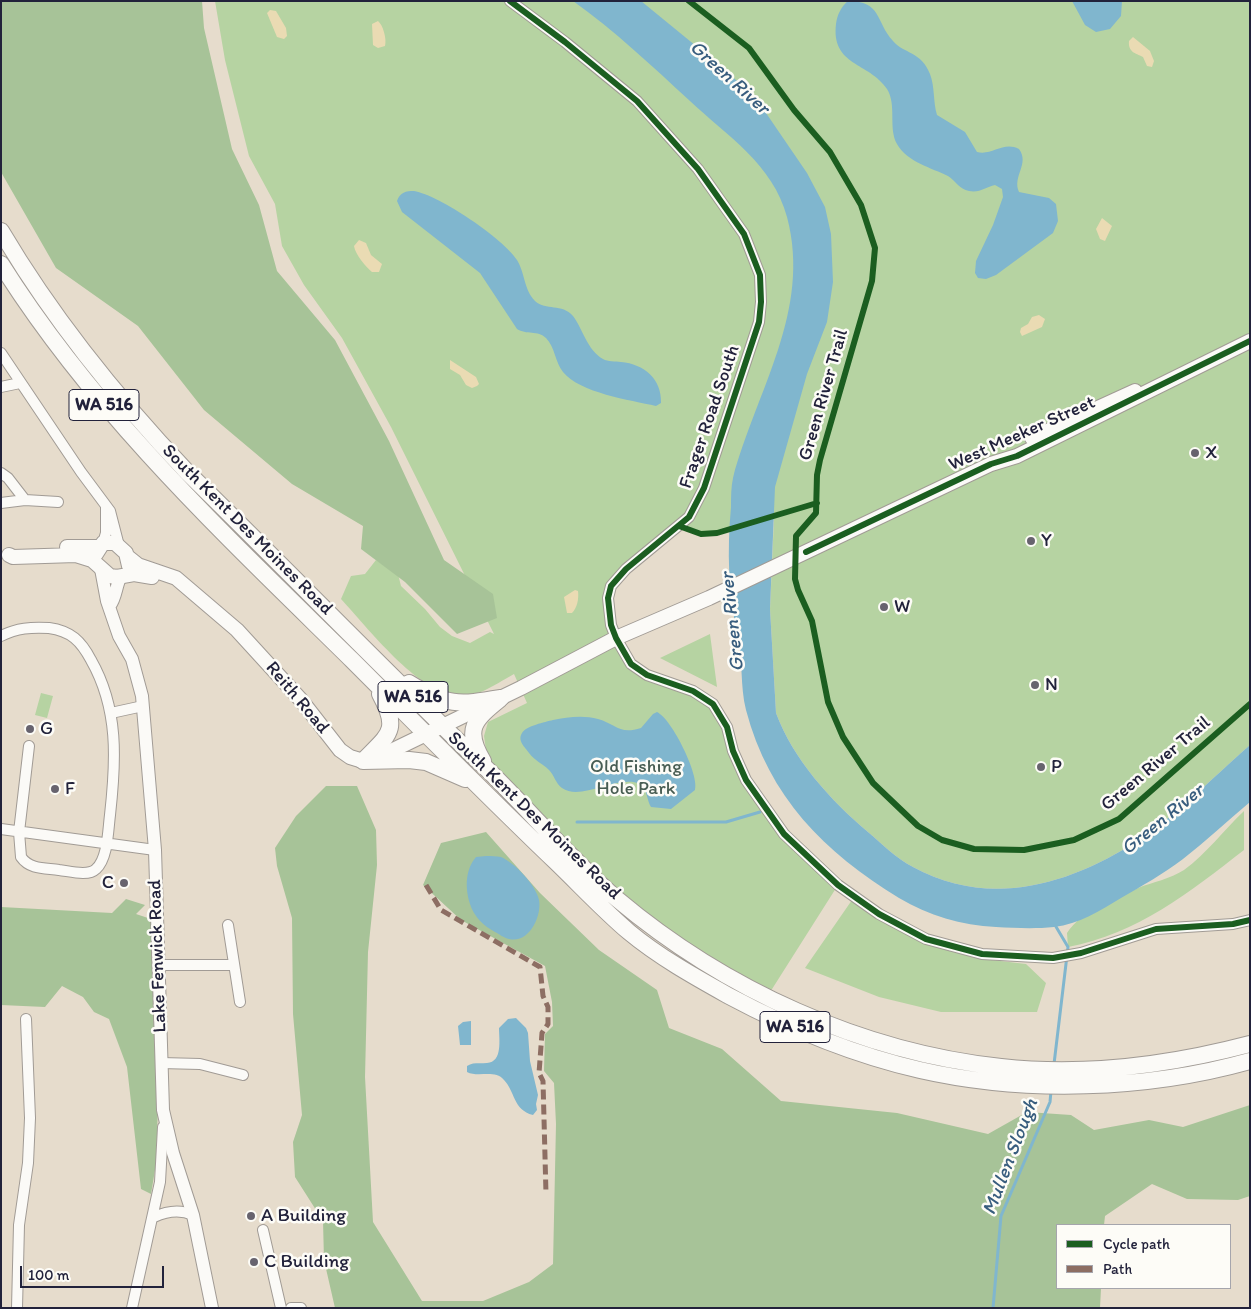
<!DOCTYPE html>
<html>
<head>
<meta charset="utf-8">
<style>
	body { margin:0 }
	#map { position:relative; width:1251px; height:1309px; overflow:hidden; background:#e6dccc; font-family:Itim,sans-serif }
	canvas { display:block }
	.frame { position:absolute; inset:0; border:2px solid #22223b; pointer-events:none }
	.legend { position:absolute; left:1056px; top:1224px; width:175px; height:65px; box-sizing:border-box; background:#fdfcf7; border:1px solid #a5a5ac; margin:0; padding:6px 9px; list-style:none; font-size:15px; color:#22223b }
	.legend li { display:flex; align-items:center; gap:10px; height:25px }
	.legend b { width:25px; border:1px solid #a5a5ac }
	.scale { position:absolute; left:20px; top:1266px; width:144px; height:22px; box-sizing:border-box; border:2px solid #22223b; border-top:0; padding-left:6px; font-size:15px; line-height:18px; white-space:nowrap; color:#22223b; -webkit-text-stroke:4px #fdfcf7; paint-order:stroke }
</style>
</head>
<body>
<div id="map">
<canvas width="1251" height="1309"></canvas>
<div class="frame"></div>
<ul class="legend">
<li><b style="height:6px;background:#1b5e20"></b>Cycle path</li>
<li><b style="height:6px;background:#8d6e63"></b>Path</li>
</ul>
<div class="scale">100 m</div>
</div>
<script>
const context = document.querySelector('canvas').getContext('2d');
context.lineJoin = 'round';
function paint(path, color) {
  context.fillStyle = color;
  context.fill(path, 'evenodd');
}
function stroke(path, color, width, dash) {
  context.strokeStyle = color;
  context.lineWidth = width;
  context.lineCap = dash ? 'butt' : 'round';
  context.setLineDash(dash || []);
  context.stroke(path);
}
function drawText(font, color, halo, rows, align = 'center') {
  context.font = font + ' Itim,sans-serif';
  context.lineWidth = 5;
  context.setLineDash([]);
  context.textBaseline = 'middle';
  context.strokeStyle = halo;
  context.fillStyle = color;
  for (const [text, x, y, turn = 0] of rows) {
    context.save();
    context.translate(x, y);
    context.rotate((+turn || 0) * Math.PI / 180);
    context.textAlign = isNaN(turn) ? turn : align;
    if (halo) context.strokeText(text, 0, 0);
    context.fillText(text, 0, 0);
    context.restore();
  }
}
const green = new Path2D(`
	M215 1H1250V745C1212 778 1173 819 1131 845 1063 887 986 907 913 867 896 858 882 844 868 832 831 801 793 759 776 713L770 609 774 518 717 533 701 534 679 526 611 586V625L631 664 713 704 733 751 784 834 838 885 767 997 646 921 489 771 484 736 488 722 527 703 514 674C497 683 478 698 457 696 418 693 367 627 341 599L351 576 365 574 376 560 398 574 401 586 425 609 440 627 452 636 470 643 490 632 494 634 391 427 342 338 304 285 282 246 275 204 249 156 225 60Z
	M710 634 717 687 660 658Z
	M41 693 53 696 47 718 35 715Z
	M1244 811V850C1190 892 1137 934 1068 947L1067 933C1081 911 1115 898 1138 888 1153 882 1170 879 1184 870 1206 854 1224 830 1244 811Z
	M852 900 929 944 975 958 1026 964 1046 983 1037 1012H941L879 997 805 968Z`);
const forest = new Path2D(`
	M1 1H202L204 28 232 149 259 205 277 271 335 340 389 441 444 560 493 594 497 618 457 634 405 582 361 549 363 526 292 484 204 410 138 326 56 268 1 172Z
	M326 786H357L376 830 377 865 368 952 365 1077 373 1222 422 1301H483L529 1282 553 1264 556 1124 554 1083 544 1071 545 1034 553 1026 552 1002 545 966 461 920 423 885 441 843 486 832 540 893 599 950 657 990 669 1028 722 1049 781 1101 897 1113 988 1134 1027 1112 1071 1115 1094 1130 1149 1120 1183 1127 1250 1105V1196L1238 1200 1187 1199 1152 1184 1105 1216 1104 1225H1057V1288H1101L1100 1308H335L324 1260 323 1221 295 1177 293 1142 302 1115 293 1014 292 918 277 866 275 848 296 816Z
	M126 899 145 905 136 914 151 919 158 1104 156 1164 151 1194 141 1189 127 1067 109 1019 94 1012 83 997 62 986 45 1007 1 1005V907L112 913Z`);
const sand = new Path2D(`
	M270 10 276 11 286 28 287 36 284 39 277 37 267 13Z
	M378 21C383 25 387 39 385 46L378 48 373 45 372 24Z
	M1133 37 1150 51 1154 61 1152 67 1147 66 1143 57C1135 53 1128 52 1129 41Z
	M1102 218 1112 226 1105 241 1100 239 1096 229Z
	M359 240 366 243 371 255 382 264 379 272H372C366 267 355 254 354 246Z
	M1039 315 1045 319 1042 327 1022 336 1020 332 1021 328 1028 324 1032 317Z
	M450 360 476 377 479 384 477 386 472 388 466 385 460 375 450 369Z
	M575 590 578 591C579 599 577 608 572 613H567L564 597Z`);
const water = new Path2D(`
	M573 1H641L718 64 746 89 766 113 807 173 825 207 831 234 833 282 827 322 807 374 775 487 770 609 776 713C793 759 831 801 868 832 882 844 896 858 913 867 986 907 1063 887 1131 845 1173 819 1212 778 1250 745V802C1227 821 1206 841 1183 859 1163 874 1142 886 1121 898 1100 911 1079 924 1054 927 1035 929 1015 928 996 927 961 925 929 916 899 898 824 852 769 797 746 710 740 686 743 661 738 637 728 594 727 551 731 507 731 497 731 487 733 478 756 391 812 311 787 217 773 164 727 136 690 101 652 66 615 31 573 1Z
	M848 1C882 1 875 21 893 41 904 54 921 51 930 74 935 87 933 102 937 115L965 132 977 152C992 156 1003 141 1019 149 1030 164 1012 176 1019 192L1049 198 1056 204 1058 221 1053 233 996 275 986 279 978 278 975 273 976 261 993 225 1003 197 1002 189 995 185C986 187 980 193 969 191 959 189 956 181 948 176 932 168 907 162 897 144 888 128 897 105 887 89 869 62 831 66 836 24 837 15 841 7 848 1Z
	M1072 1H1122L1121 16 1110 29 1096 32 1085 25Z
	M414 191C439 195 504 239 517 260 525 273 524 290 535 301 546 311 562 303 573 316 583 329 587 350 603 359 608 362 615 361 621 362 644 364 662 379 661 403L656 406C630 400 580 393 563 372 555 362 555 347 546 338 538 330 526 335 517 329L480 273 402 212 397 201C400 192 406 191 414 191Z
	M657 712C672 719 700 776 695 790L671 809 651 807C647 801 647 788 640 784 618 774 581 802 562 788 556 784 554 775 549 770 542 763 535 761 529 753 525 747 517 741 522 733 526 726 545 722 553 720 567 717 584 715 598 719 616 724 619 735 641 728L653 714Z
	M486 856C491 856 497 856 501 857 515 863 536 885 539 900 542 916 529 944 509 939 504 938 499 934 495 932 484 926 474 917 470 904 465 888 465 870 476 857Z
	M516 1018 526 1028 528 1033 530 1061 538 1095 536 1104 537 1110 533 1115C513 1110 515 1091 504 1080 495 1069 478 1078 467 1072V1066C473 1062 479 1064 487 1063 503 1062 499 1039 499 1028L508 1019Z
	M471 1021V1045H460L458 1026 463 1022Z`);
const stream = new Path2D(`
	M577 822H726L760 812
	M1054 1064 1068 947 1055 925
	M993 1308 1001 1216 1050 1102 1051 1091`);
const minor = new Path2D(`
	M510 1 565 42 637 101 698 169 744 234 760 275 761 302 759 322 704 488 689 517 626 569 611 586 608 598 611 625 616 638 631 664 647 675 693 691 713 704 727 727 733 751 746 780 784 834 838 885 879 914 926 939 982 954 1053 958 1081 953 1156 929 1233 924 1250 920
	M1 353 81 472 110 511 119 546
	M1 387 20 383
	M1 473 8 478 25 500
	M1 503 25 500 58 502
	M103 543 106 533V508
	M1 636C17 628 31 627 49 628 71 631 81 641 91 660 119 709 116 761 110 815 108 830 108 858 96 869 88 877 69 871 59 870 46 868 30 870 21 857L19 832 29 746
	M111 713 143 706
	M1 829 155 850
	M228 925 240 1002
	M159 965H234
	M161 1063 200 1064 243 1075
	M154 1217C167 1211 180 1209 193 1215
	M263 1230 281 1308
	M17 1308 19 1225 28 1163 30 1118 26 1019
	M132 1308 160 1182 163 1127
	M291 1308H301`);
const tertiary = new Path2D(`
	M101 569 107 601 119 636 132 659 142 696 155 850 163 1110 173 1153 193 1215 212 1308
	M110 605C116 598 116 584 121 576`);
const secondary = new Path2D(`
	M1032 438 1135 391
	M67 547H99
	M96 554 103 543H115L126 553 129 566
	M9 555 13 557 76 555 92 560 110 576 117 577 134 574 152 577
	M128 557 138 565 176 578 237 630 301 700 340 750 350 757 363 761 389 752 521 688 616 638 709 598 991 464 1017 456 1250 341`);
const trunk = new Path2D(`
	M1 231C53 319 117 398 187 472 288 571 387 673 489 771 532 813 571 860 617 899 724 989 861 1052 1001 1067 1083 1076 1170 1065 1250 1044
	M1 264C96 415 226 536 352 660 419 727 486 795 555 861 579 884 603 910 629 932 659 957 695 977 729 996 789 1028 854 1055 920 1070 1025 1094 1147 1090 1250 1061
	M409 683C446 706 459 705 501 698
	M363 761 409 760 426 762 465 779
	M363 761C389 734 400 731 380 694
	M483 761C464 729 474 720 500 699`);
const quiet = new Path2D(`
	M426 885 441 910 540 967 543 996 548 1007V1024L542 1033 539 1073 543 1081 546 1194`);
const cycleway = new Path2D(`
	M510 1 565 42 637 101 698 169 744 234 760 275 761 302 759 322 704 488 689 517 626 569 611 586 608 598 611 625 616 638 631 664 647 675 693 691 713 704 727 727 733 751 746 780 784 834 838 885 879 914 926 939 982 954 1053 958 1081 953 1156 929 1233 924 1250 920
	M689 1 749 48 794 110 830 152 861 205 875 248 872 281 820 460 817 475 816 513 796 536 795 579 798 590 812 621 828 702 843 737 873 783 918 826 942 840 974 849 1024 850 1074 840 1119 819 1250 704
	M679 526 701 534 717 533 817 503
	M806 552 991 464 1017 456 1250 341`);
const markers = [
	[1195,453,5,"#67636e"],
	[1031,541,5,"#67636e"],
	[884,607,5,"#67636e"],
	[1035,685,5,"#67636e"],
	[30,729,5,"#67636e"],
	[1041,767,5,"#67636e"],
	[55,789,5,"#67636e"],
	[124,883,5,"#67636e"],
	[251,1216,5,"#67636e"],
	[254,1262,5,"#67636e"]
];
const shields = [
	[104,405,70],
	[413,697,70],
	[795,1027,70]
];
const shieldNames = [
	["WA 516",104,405],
	["WA 516",413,697],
	["WA 516",795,1027]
];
const streetNames = [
	["Green River Trail",824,395,-74],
	["Frager Road South",710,417,-71],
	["West Meeker Street",1022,434,-24],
	["South Kent Des Moines Road",247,530,45],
	["Reith Road",297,698,50],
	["Green River Trail",1156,764,-40],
	["South Kent Des Moines Road",534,816,44],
	["Lake Fenwick Road",158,956,-92]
];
const poiNames = [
	["X",1205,453],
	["Y",1041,541],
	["W",894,607],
	["N",1045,685],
	["G",40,729],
	["P",1051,767],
	["F",65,789],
	["C",114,883,"right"],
	["A Building",261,1216],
	["C Building",264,1262]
];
const parkNames = [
	["Old Fishing",636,767],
	["Hole Park",636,789]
];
const waterNames = [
	["Green River",729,78,42],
	["Green River",733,622,-96],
	["Green River",1163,820,-39],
	["Mullen Slough",1011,1157,-69]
];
paint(green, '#b6d3a2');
paint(forest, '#a7c398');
paint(sand, '#eadbb3');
paint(water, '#80b6ce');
stroke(stream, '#80b6ce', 3);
stroke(minor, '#a19b95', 12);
stroke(tertiary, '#a19b95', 14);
stroke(secondary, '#a19b95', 16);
stroke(trunk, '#a19b95', 18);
stroke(minor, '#fbfaf7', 10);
stroke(tertiary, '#fbfaf7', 12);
stroke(secondary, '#fbfaf7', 14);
stroke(trunk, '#fbfaf7', 16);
stroke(quiet, '#8d6e63', 5, [10, 5]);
stroke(cycleway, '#1b5e20', 6);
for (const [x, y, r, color] of markers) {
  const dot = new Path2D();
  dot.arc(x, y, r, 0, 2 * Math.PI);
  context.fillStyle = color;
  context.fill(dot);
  stroke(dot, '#fdfcf7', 2);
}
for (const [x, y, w] of shields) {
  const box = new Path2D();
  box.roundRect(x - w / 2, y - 15.5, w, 31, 4);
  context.fillStyle = '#fdfcf7';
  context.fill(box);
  stroke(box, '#22223b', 1);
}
drawText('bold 18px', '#22223b', null, shieldNames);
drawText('19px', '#22223b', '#fdfcf7', streetNames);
drawText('19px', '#22223b', '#fdfcf7', poiNames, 'left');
drawText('19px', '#485d53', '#fdfcf7', parkNames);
drawText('italic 20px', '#385d7e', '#fdfcf7', waterNames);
</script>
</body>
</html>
